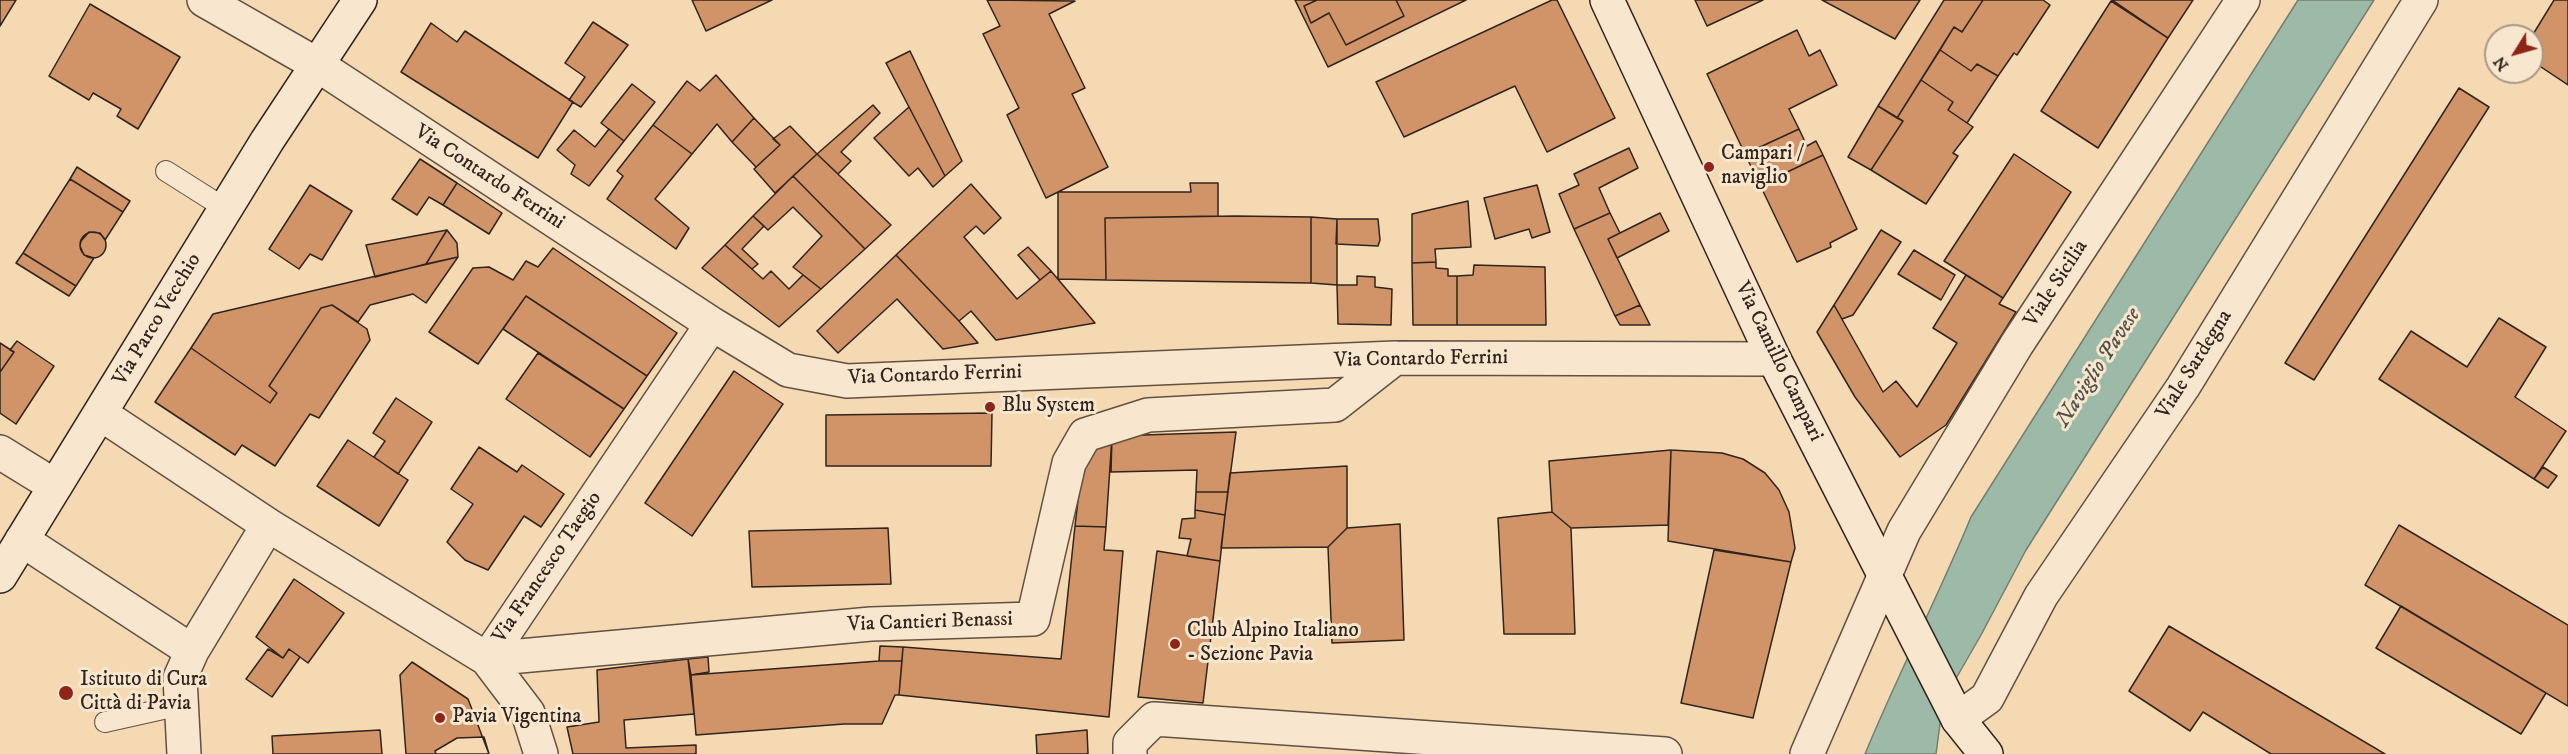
<!DOCTYPE html>
<html>
<head>
<meta charset="utf-8">
<style>
	body { margin:0 }
	#map { position:relative; width:2568px; height:754px; overflow:hidden; background:#f5d9b3; font-family:"IM FELL DW Pica",serif }
	canvas { display:block }
	.north { position:absolute; left:2484px; top:24px; width:60px; height:60px; box-sizing:border-box; background:#f8e6ce; border:2px solid #a89887; border-radius:50%; rotate:233deg; font-size:16px; font-weight:700; line-height:24px; text-align:center; color:#30241d }
	.north::after { content:''; display:block; margin:auto; width:21px; height:27px; background:#8f2418; clip-path:polygon(50% 0,100% 100%,50% 72%,0 100%) }
</style>
</head>
<body>
<div id="map">
<canvas width="2568" height="754"></canvas>
<div class="north">N</div>
</div>
<script>
const context = document.querySelector('canvas').getContext('2d');
context.lineJoin = 'round';
function paint(path, color) {
  context.fillStyle = color;
  context.fill(path, 'evenodd');
}
function stroke(path, color, width, dash) {
  context.strokeStyle = color;
  context.lineWidth = width;
  context.lineCap = dash ? 'butt' : 'round';
  context.setLineDash(dash || []);
  context.stroke(path);
}
function drawText(font, color, halo, rows, align = 'center') {
  context.font = font + ' "IM FELL DW Pica",serif';
  context.lineWidth = 6;
  context.setLineDash([]);
  context.textBaseline = 'middle';
  context.strokeStyle = halo;
  context.fillStyle = color;
  for (const [text, x, y, turn = 0] of rows) {
    context.save();
    context.translate(x, y);
    context.rotate((+turn || 0) * Math.PI / 180);
    context.textAlign = isNaN(turn) ? turn : align;
    if (halo) context.strokeText(text, 0, 0);
    context.fillText(text, 0, 0);
    context.restore();
  }
}
const water = new Path2D(`
	M2298 0H2374L2026 550 1981 635 1943 701 1936 754H1865C1898 674 1938 597 1971 517Z`);
const building = new Path2D(`
	M0 0H16L0 26Z
	M692 0H772L706 31Z
	M987 0 1075 1 1049 14 1085 88 1072 94 1108 167 1046 198 1007 115 1019 108 983 34 1000 26Z
	M1295 0H1317L1304 6 1311 23 1329 13 1346 45 1404 16 1396 0H1466L1328 67Z
	M1317 0H1396L1404 16 1346 45 1329 13 1311 23 1304 6Z
	M1552 0H1557L1615 118 1547 152 1515 86 1404 137 1376 82Z
	M1695 0H1763L1707 26Z
	M1822 0H1920L1895 39Z
	M1944 0H1983L1962 32 1954 27 1897 118 1878 106Z
	M1983 0H2043L2050 5 2017 55 2014 53 1998 76 1977 64 1971 71 1940 50 1954 27 1962 32Z
	M2112 0H2193L2168 38Z
	M2554 0H2568V85L2532 61V36Z
	M2111 1 2168 38 2098 148 2041 111Z
	M90 4 180 57 138 129 117 116 121 109 93 93 89 100 49 76Z
	M593 22 628 45 581 107 569 100 585 77 565 63Z
	M431 23 457 42 465 31 573 102 538 158 401 72Z
	M1797 30 1809 56 1820 50 1837 85 1789 109 1799 129 1745 154 1707 74Z
	M1940 50 1971 71 1977 64 1998 76 1967 123 1948 110 1953 102 1921 80Z
	M910 51 962 161 945 176 886 63Z
	M716 75 754 118 732 142 717 124 692 154 653 125 687 81 700 91Z
	M1921 80 1953 102 1948 110 1973 127 1953 153 1958 156 1926 204 1871 170 1903 121 1897 118Z
	M632 84 655 102 624 141 601 123Z
	M2459 88 2489 107 2314 380 2285 363Z
	M873 105 880 113 841 152 851 161 838 174 817 154Z
	M1878 106 1903 121 1871 170 1848 157Z
	M909 107 945 176 933 187 918 168 909 176 874 138Z
	M754 118 780 145 756 167 732 142Z
	M653 125 692 154 655 199 689 228 676 249 607 199 623 176 617 171Z
	M790 126 817 154 775 193 754 169 780 145 773 139Z
	M609 129 624 141 589 186 571 174 575 165 557 150 574 130 595 147Z
	M1799 129 1807 146 1816 141 1823 155 1760 185 1745 154Z
	M1629 148 1638 168 1599 188 1610 213 1574 229 1559 194 1579 185 1574 174Z
	M817 154 891 225 865 249 793 176Z
	M2014 154 2071 192 2003 298 1944 261Z
	M1823 155 1857 229 1830 243 1831 247 1797 262 1760 185Z
	M420 159 457 183 443 205 429 197 417 215 392 199Z
	M77 167 130 201 123 212 70 179Z
	M793 176 865 249 821 289 793 267 822 236 793 207 768 230 753 216Z
	M70 179 123 212 105 240 100 233 89 232 81 241 80 246 84 255 94 258 76 286 23 253Z
	M457 183 502 213 489 234 443 205Z
	M1190 183H1218V216L1105 218 1106 280 1058 279V192H1191Z
	M971 184 1001 218 984 234 976 226 964 237 1017 299 1051 271 1095 323 996 340 971 311 959 321 896 255Z
	M310 185 352 211 322 260 310 254 299 269 269 249Z
	M1537 185 1550 232 1532 238 1529 229 1495 239 1484 198Z
	M1468 201 1471 247 1435 249 1436 262 1412 263V214Z
	M1610 213 1620 233 1608 239 1640 305 1615 316 1574 229Z
	M1660 213 1669 231 1617 258 1608 239Z
	M753 216 764 226 742 249 758 264 752 269 725 245Z
	M1235 216 1311 217V283L1106 280 1105 218Z
	M1311 217 1337 219V285L1311 283Z
	M1337 219H1378L1380 240 1378 246 1336 244Z
	M447 230 457 243 458 257 426 264Z
	M447 230 426 264 375 277 366 245Z
	M1881 230 1901 242 1853 315 1842 319 1834 305Z
	M80 245a13 13 0 1 1 26 0a13 13 0 1 1-26 0Z
	M725 245 763 279 771 271 789 289 803 275 821 289 779 327 702 268Z
	M1028 247 1051 271 1040 280 1018 255Z
	M553 248 677 333 647 376 526 296 478 364 429 332 473 268 489 267 513 280 526 261 538 267Z
	M1914 250 1955 275 1941 300 1898 274Z
	M23 253 76 286 69 296 16 263Z
	M896 255 959 321 978 343 943 349 897 299 838 353 817 331Z
	M458 257 426 303 413 294 370 305 358 322 332 305 321 308 269 386 277 393 270 403 191 348 213 314Z
	M1436 262V268L1448 269V276H1457V325H1413L1412 263Z
	M1474 265 1545 267 1546 325H1457V276L1473 275Z
	M1966 275 2003 298 1999 304 2016 312 1946 425 1900 457 1855 397 1817 332 1834 305 1883 392 1896 381 1917 407 1957 343 1933 328Z
	M1357 276 1375 277V287L1392 289 1391 325 1338 324 1337 285H1357Z
	M526 296 647 376 624 409 503 329Z
	M332 305 367 329 370 340 319 418 310 414 275 466 242 445 235 455 155 402 191 348 270 403 277 393 269 386 321 308Z
	M1640 305 1650 325H1620L1615 316Z
	M2499 318 2546 347 2515 397 2566 431 2534 479 2379 379 2411 331 2467 367Z
	M17 341 54 366 16 424 0 413V372L14 352 10 350Z
	M0 343 14 352 0 372Z
	M538 353 624 409 590 457 506 399Z
	M734 371 783 404 692 536 645 503Z
	M396 398 432 422 398 474 374 457 385 441 373 433Z
	M992 413 991 466H826V415Z
	M1236 432 1228 492H1196L1197 470 1111 472 1112 436Z
	M1112 436 1106 527 1075 526 1083 458Z
	M348 440 408 480 379 526 317 486Z
	M479 447 517 472 522 465 564 494 541 527 524 516 488 570 465 560 447 542 473 504 451 489Z
	M1671 450 1722 453 1743 459 1765 473 1779 490 1789 512 1795 548 1791 562 1668 541Z
	M1671 450 1668 525 1571 528 1552 512 1549 461Z
	M1347 466V528L1328 547 1221 548 1230 473Z
	M2543 467 2557 476 2548 488 2534 479Z
	M1196 492H1228L1225 515 1195 510Z
	M1195 510 1225 515 1220 561 1187 556 1191 539 1179 538 1182 519 1195 518Z
	M1552 512 1571 528 1575 634H1504L1498 518Z
	M1400 524 1404 640 1332 643 1328 547 1347 528Z
	M2399 525 2568 625V706L2365 585Z
	M1075 526 1106 527 1104 550 1123 551 1109 717 899 695 903 647 1061 659Z
	M888 528 891 584 752 587 749 531Z
	M1714 550 1791 562 1753 718 1681 703Z
	M1157 551 1220 561 1203 703 1138 697Z
	M294 579 344 613 308 663 289 649 283 658 256 637Z
	M2401 606 2546 693 2521 734 2376 648Z
	M2169 626 2216 654 2385 754H2271L2203 712 2190 731 2129 691Z
	M880 646 903 647 902 661H879Z
	M268 649 283 658 289 649 300 657 272 697 246 679Z
	M708 657 709 672 691 675 688 659Z
	M688 659 694 714 624 720 626 748 696 745V754H573L567 727 599 722 597 670Z
	M879 661H902L899 695H895L882 724H844L696 735 691 675Z
	M412 662 468 699 489 754H406L400 675Z
	M380 730 382 754H273L272 736Z
	M1087 730 1088 754H1037L1036 735Z
	M484 737 489 754H436L435 751 457 738Z`);
const lane = new Path2D(`
	M166 171 226 209
	M105 722 181 705`);
const street = new Path2D(`
	M204 0 316 64 712 324 788 370 847 381 1395 358 1774 359
	M101 414 268 525 487 659 712 324
	M0 452 55 486
	M22 540 192 651 180 678 184 754
	M192 651 268 525
	M487 659 871 624 1033 619 1069 463 1085 435 1148 415 1335 405 1395 358
	M487 659 528 713 541 754
	M1958 719 1987 698 2041 596 2183 387 2421 0
	M1130 754V743L1154 719 1665 754
	M1807 754 1904 531 2017 344 2243 0`);
const secondary = new Path2D(`
	M1607 0 1774 359 1958 719 1986 754
	M0 576 267 141 360 0`);
const markers = [
	[1709,167,6,"#8f2418"],
	[990,407,6,"#8f2418"],
	[1175,644,6,"#8f2418"],
	[66,693,8,"#8f2418"],
	[440,718,6,"#8f2418"]
];
const poiNames = [
	["Campari /",1721,155],
	["naviglio",1721,179],
	["Blu System",1002,407],
	["Club Alpino Italiano",1187,632],
	["- Sezione Pavia",1187,656],
	["Istituto di Cura",80,681],
	["Città di Pavia",80,705],
	["Pavia Vigentina",452,718]
];
const streetNames = [
	["Via Contardo Ferrini",489,178,33],
	["Viale Sicilia",2057,284,-57],
	["Via Parco Vecchio",158,320,-59],
	["Via Contardo Ferrini",1421,360,-1],
	["Via Camillo Campari",1778,362,64],
	["Viale Sardegna",2195,365,-58],
	["Via Contardo Ferrini",935,376,-2],
	["Via Francesco Taegio",548,568,-56],
	["Via Cantieri Benassi",930,623,-2]
];
const waterNames = [
	["Naviglio Pavese",2099,368,-57]
];
paint(water, '#9dbaa9');
stroke(water, '#717e71', 1.5);
paint(building, '#d19469');
stroke(building, '#30241d', 1.5);
stroke(lane, '#615142', 22);
stroke(street, '#615142', 36);
stroke(secondary, '#30241d', 36);
stroke(lane, '#f8e6ce', 20);
stroke(street, '#f8e6ce', 33);
stroke(secondary, '#f8e6ce', 33);
for (const [x, y, r, color] of markers) {
  const dot = new Path2D();
  dot.arc(x, y, r, 0, 2 * Math.PI);
  context.fillStyle = color;
  context.fill(dot);
  stroke(dot, '#f8e6ce', 2);
}
drawText('21px', '#30241d', '#f8e6ce', poiNames, 'left');
drawText('21px', '#30241d', '#f8e6ce', streetNames);
drawText('italic 22px', '#515147', '#f8e6ce', waterNames);
</script>
</body>
</html>
